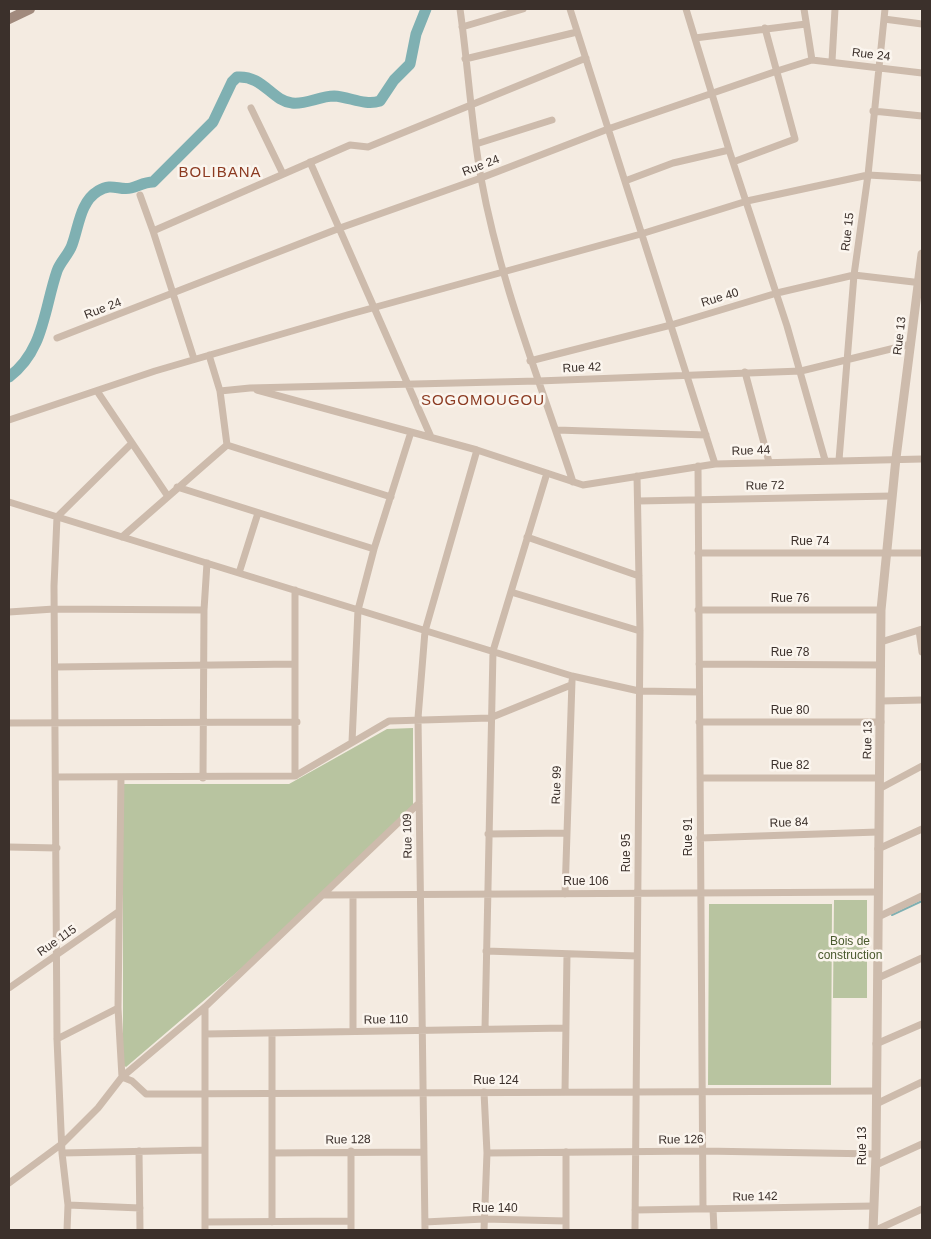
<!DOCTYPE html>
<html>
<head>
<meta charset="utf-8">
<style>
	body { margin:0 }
	#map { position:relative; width:931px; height:1239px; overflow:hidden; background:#f4ebe1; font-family:Arial,sans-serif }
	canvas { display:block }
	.frame { position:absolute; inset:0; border:10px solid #3b302b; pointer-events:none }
</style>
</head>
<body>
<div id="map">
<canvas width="931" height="1239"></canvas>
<div class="frame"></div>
</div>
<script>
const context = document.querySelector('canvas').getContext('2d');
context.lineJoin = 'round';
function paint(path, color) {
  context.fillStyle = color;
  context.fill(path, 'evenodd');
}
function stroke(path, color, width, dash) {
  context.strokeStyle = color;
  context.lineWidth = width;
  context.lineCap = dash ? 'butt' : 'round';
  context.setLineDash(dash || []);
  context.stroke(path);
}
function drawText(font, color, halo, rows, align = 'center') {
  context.font = font + ' Arial,sans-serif';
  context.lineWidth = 5;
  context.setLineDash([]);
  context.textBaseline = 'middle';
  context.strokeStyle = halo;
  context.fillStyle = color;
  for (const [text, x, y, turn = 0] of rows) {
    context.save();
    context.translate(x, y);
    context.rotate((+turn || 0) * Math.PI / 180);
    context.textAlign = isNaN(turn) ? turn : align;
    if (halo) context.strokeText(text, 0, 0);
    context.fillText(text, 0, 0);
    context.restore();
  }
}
const green = new Path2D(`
	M413 728V806L256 956 126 1067 123 1065V784H289L387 729Z
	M834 900H867V998H833Z
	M709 904H832L831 1085H708Z`);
const stream = new Path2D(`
	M892 915 922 901`);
const river = new Path2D(`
	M9 377C44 351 44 309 57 271 60 262 69 254 72 245 79 226 80 202 98 191 112 182 119 191 131 188 139 186 144 182 153 182L213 122 232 82 237 77C263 75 272 101 292 103 305 105 320 96 334 96 350 97 365 106 380 101L394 80 410 64 416 34 426 9`);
const minor = new Path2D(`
	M460 9C468 65 471 122 481 178 500 283 540 381 573 482
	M570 9 715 464
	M686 9 729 150 787 326 825 460
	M804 9 812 60
	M884 19 922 24
	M462 27 523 9
	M695 38 806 24
	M465 59 577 32
	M832 61 835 9
	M251 108 283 174
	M873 111 922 116
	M476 144 552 120
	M310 162 431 437
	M733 162 795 139 765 28
	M625 181 673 163 729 150
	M140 195 153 231 194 359
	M153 231 350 145 368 147 586 58
	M57 338 340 228 481 178 608 129 777 71 812 60 922 73
	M209 355 220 391 227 445
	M530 361 671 325 777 293 854 275 922 283
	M745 372 769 462
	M257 390 477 450 583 485 715 464 922 459
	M97 391 167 495
	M220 391 250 388 538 381 801 371 911 344
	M9 420 155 371 347 315 641 234 747 201 868 175 922 178
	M557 430 706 435
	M227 445 391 497
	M839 460 854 275 868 175 885 9
	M698 466 703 1209
	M177 487 374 549
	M638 501 892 496
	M9 502 572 676 639 691 699 692
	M122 537 227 445
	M527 537 639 576
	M698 553H922
	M239 573 258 513
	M295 590V776
	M511 592 640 631
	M698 610H881
	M9 612 54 609 204 610
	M919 630 922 652
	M881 642 922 629
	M699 664 881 665
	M55 667 295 664
	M881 701 922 700
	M699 722H881
	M9 723 297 722
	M352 742 358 610 374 549 411 432
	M56 777 295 776 389 721 490 718 571 685
	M121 778 118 1008 122 1077 132 1081 146 1094 876 1091
	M203 778 204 610 207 563
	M700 778H879
	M879 789 922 766
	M488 834 567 833
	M700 838 878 832
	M9 847 57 848
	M878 849 922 829
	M565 894 572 681
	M324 895 878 892
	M353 895V1031
	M878 917 922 896
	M486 951 637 956
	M878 978 922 958
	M9 988 118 912
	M205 1007V1230
	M485 1029 493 651 547 473
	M272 1033V1222
	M205 1034 566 1028
	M57 1039 118 1008
	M876 1044 922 1024
	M565 1092 567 954
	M876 1104 922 1082
	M139 1151 140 1230
	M566 1152V1230
	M62 1153 205 1150
	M272 1153 424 1152
	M487 1153 703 1151 876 1154
	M876 1165 922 1144
	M9 1183 63 1143 98 1108 122 1077 205 1007 419 803
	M68 1205 140 1208
	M713 1209 714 1230
	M635 1210 874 1206
	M205 1222 351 1221
	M425 1222 484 1219 566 1221
	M67 1230 68 1205 62 1153 57 1039 54 586 57 517 131 444
	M351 1230V1151
	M425 1230 418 718 425 631 477 450
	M484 1230 487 1153 484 1092
	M635 1230 640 631 637 476
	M876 1230 922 1209`);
const tertiary = new Path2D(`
	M873 1230 876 1154 881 610 896 458 922 254`);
const secondary = new Path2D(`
	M9 19 30 9`);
const streetNames = [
	["Rue 24",871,55,7],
	["Rue 24",481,166,-21],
	["Rue 15",848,232,-83],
	["Rue 40",720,298,-17],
	["Rue 24",103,309,-21],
	["Rue 13",900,336,-83],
	["Rue 42",582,368,-3],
	["Rue 44",751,451,-2],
	["Rue 72",765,486,-1],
	["Rue 74",810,542],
	["Rue 76",790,599],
	["Rue 78",790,653],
	["Rue 80",790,711],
	["Rue 13",868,740,-89],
	["Rue 82",790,766],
	["Rue 99",557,785,-88],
	["Rue 84",789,823,-2],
	["Rue 109",408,836,-91],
	["Rue 91",689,837,-90],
	["Rue 95",627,853,-90],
	["Rue 106",586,882],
	["Rue 115",57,941,-35],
	["Rue 110",386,1020,-1],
	["Rue 124",496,1081],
	["Rue 128",348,1140,-1],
	["Rue 126",681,1140,-1],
	["Rue 13",863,1146,-90],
	["Rue 142",755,1197,-1],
	["Rue 140",495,1209]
];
const parkNames = [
	["Bois de",850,942],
	["construction",850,956]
];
const quarterNames = [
	["BOLIBANA",220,173],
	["SOGOMOUGOU",483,401]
];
paint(green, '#b8c4a0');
stroke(stream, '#7fb0b2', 2);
stroke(river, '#7fb0b2', 11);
stroke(minor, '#cdbbac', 7);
stroke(tertiary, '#cdbbac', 9);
stroke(secondary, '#a18a7d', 10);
drawText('12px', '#3b302b', '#fbf5ee', streetNames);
drawText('12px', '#4a5a2e', '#fbf5ee', parkNames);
context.letterSpacing = '1px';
drawText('15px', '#8c3b22', '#fbf5ee', quarterNames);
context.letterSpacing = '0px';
</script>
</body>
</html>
